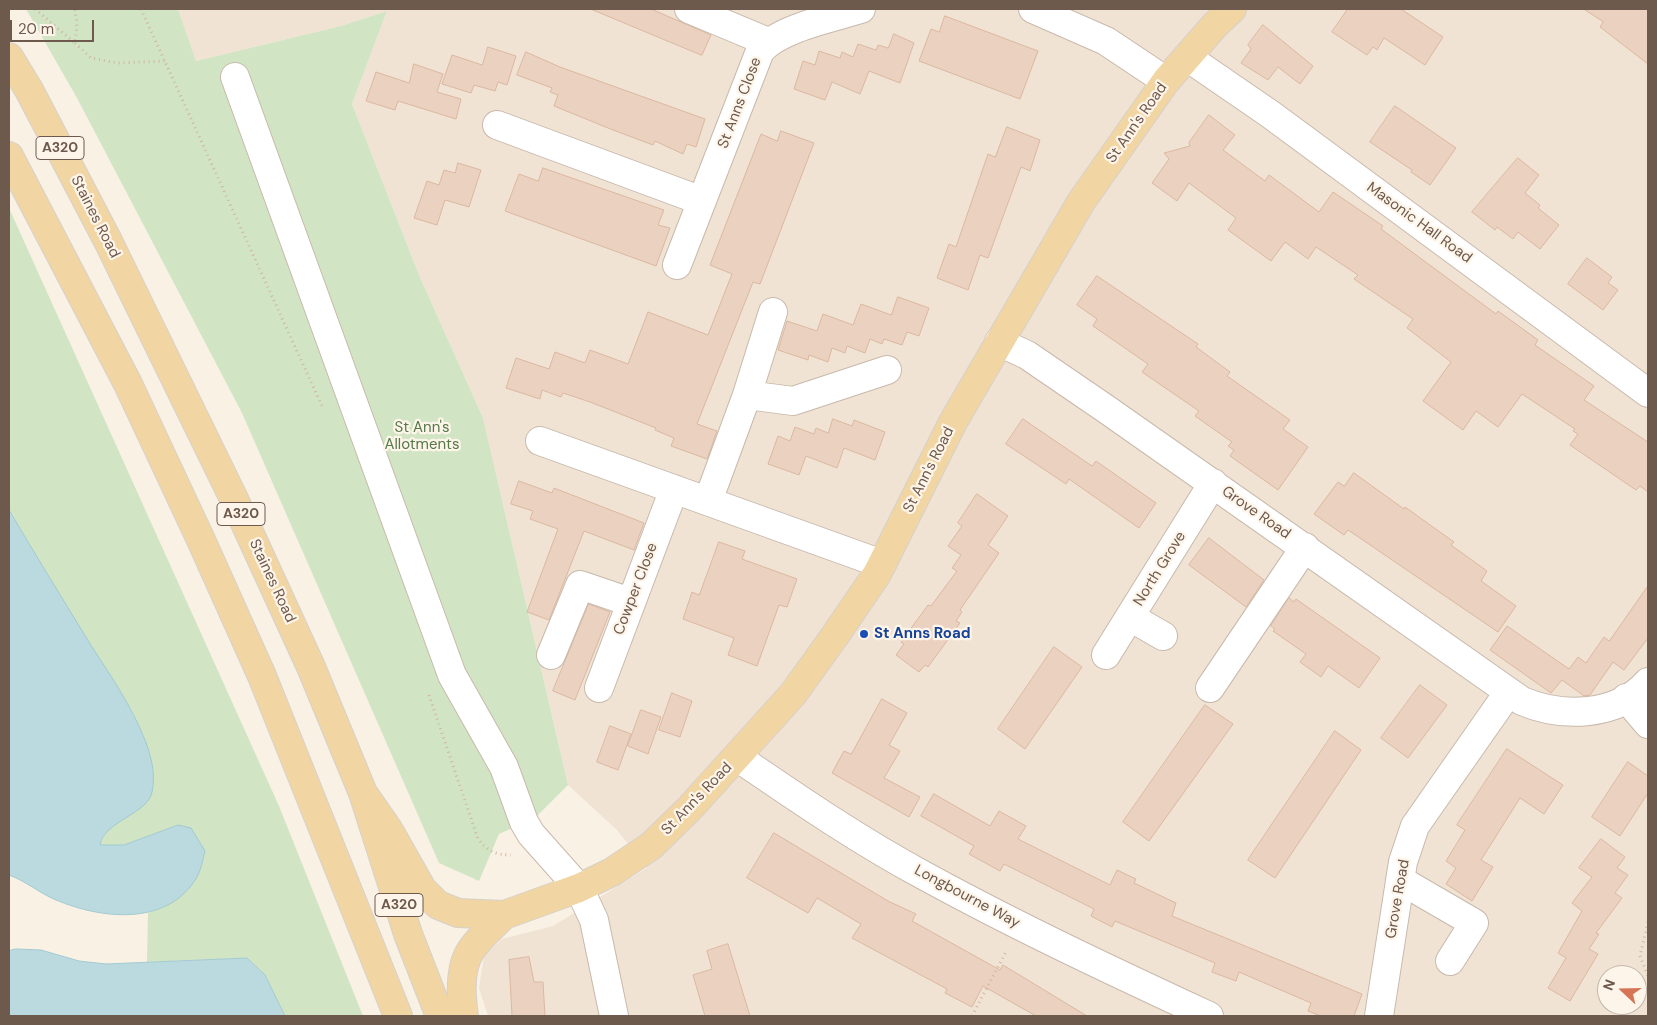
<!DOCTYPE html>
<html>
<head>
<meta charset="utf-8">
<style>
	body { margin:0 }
	#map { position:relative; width:1657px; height:1025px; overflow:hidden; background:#f9f1e4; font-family:"DM Sans",sans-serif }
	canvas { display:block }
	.frame { position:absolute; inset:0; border:10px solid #6e594d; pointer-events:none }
	.north { position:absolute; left:1597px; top:965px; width:50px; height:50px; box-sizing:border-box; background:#fdf5e9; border:1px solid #c4b7ab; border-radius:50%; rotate:291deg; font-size:14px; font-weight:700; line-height:20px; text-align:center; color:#6e594d }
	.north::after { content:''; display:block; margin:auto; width:18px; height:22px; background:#d67456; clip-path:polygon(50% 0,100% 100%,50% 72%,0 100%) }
	.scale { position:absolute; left:10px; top:20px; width:84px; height:22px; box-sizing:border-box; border:2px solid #6e594d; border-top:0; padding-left:6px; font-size:15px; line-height:18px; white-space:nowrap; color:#6e594d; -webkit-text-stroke:4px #fdf5e9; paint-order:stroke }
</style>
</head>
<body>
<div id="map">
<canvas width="1657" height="1025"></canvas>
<div class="frame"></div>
<div class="north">N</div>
<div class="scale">20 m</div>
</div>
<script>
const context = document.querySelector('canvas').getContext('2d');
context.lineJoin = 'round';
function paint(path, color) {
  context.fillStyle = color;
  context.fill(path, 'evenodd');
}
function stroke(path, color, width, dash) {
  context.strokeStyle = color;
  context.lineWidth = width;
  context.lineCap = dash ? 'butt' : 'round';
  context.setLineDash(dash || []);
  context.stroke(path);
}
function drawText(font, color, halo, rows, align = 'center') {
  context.font = font + ' "DM Sans",sans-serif';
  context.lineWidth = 4.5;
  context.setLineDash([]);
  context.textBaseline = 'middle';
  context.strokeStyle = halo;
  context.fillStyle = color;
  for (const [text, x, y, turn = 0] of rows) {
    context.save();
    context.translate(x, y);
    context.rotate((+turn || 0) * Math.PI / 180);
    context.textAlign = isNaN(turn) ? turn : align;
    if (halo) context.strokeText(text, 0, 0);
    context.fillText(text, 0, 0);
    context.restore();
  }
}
const residential = new Path2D(`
	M178 9H1648V1016H488L479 988 484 956 502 939 553 926 647 868 617 830 568 785 483 418 419 275 352 104 387 11 341 26 196 61ZM1607 975H1637V1005H1607Z`);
const green = new Path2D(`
	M26 9H178L196 61 341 26 387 11 352 104 419 275 483 418 568 785 535 818 499 834 479 881 439 863 242 413 77 98Z
	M9 208 279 806 363 1016H285L265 975 247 958 147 962 148 913 166 906 178 825 124 845H100C104 827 132 813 146 802L27 542 9 510Z`);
const water = new Path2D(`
	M9 510C36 556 64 601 92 647 111 676 132 707 145 740 151 756 156 774 152 792 148 814 104 821 100 845H124L178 825 191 828 205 851C203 859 201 870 197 877 168 927 101 919 56 900 39 893 26 881 9 875Z
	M16 949 41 950 79 961 106 964 247 958 265 975 285 1016H9V951Z`);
const building = new Path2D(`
	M591 9H651L711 35 702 55Z
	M1348 9H1401L1443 37 1425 65 1384 38 1377 50 1373 47 1367 55 1332 32Z
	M1584 9H1648V64L1600 27 1603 22Z
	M945 16 1038 51 1020 99 919 61 931 29 939 32Z
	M1263 25 1313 66 1300 84 1278 67 1268 80 1241 63 1251 49 1248 45Z
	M894 34 914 43 900 83 869 71 860 94 832 82 825 100 794 89 803 61 815 65 819 51 840 58 842 52 853 57 858 44 876 50 878 45 888 48Z
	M488 47 516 56 507 85 498 82 495 91 474 85 471 93 442 84 452 55 482 65Z
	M526 52 560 67 705 119 696 147 687 144 683 154 655 141 653 145 613 130 554 106 558 95 550 92 552 88 517 75Z
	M414 64 443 74 437 92 461 99 456 119 398 101 395 110 366 101 376 72 409 83Z
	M1395 106 1456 148 1430 185 1411 172 1412 170 1370 142Z
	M1209 115 1235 135 1223 150 1265 181 1269 175 1319 212 1333 192 1383 226 1381 229 1496 314 1498 311 1538 340 1535 345 1594 386 1584 400 1648 442V492L1640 486 1636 490 1570 445 1578 434 1573 431 1575 429 1522 394 1498 427 1476 411 1463 430 1423 401 1451 362 1407 328 1413 319 1354 279 1358 275 1316 247 1308 259 1285 242 1271 261 1228 230 1236 218 1189 183 1177 201 1152 183 1169 159 1164 153 1190 146 1189 143Z
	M1007 127 1040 140 1030 171 1021 167 988 258 980 255 968 290 937 278 949 244 956 247 988 154 995 157Z
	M781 131 814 143 760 284 753 282 697 424 717 431 707 459 671 446 674 438 655 430 656 428 590 402 563 393 561 397 542 390 540 399 506 388 516 358 549 369 555 352 585 363 590 350 628 364 648 312 708 335 732 274 710 265 761 134 777 141Z
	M1518 158 1539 175 1525 193 1540 205 1538 208 1559 225 1540 249 1518 232 1513 239 1497 227 1495 230 1472 212Z
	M458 163 481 170 469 207 445 200 437 225 414 218 427 181 439 185 444 170 455 173Z
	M543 168 664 210 658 225 670 228 656 266 505 211 519 174 538 181Z
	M1587 258 1612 277 1608 283 1618 290 1603 310 1568 284Z
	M1097 276 1198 344 1196 347 1230 372 1227 376 1290 420 1283 429 1308 447 1278 490 1230 456 1234 450 1228 446 1232 442 1195 416 1199 411 1142 372 1148 364 1093 326 1097 319 1077 305Z
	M898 297 929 308 919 336 907 332 902 345 884 339 882 344 870 339 865 353 847 346 845 353 832 348 828 362 809 355 808 360 778 350 787 321 817 331 823 314 853 325 861 304 891 315Z
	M833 419 852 426 854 420 885 432 875 460 844 448 837 468 806 456 799 475 768 464 778 436 790 441 795 427 814 434 816 428 828 433Z
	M1023 419 1092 466 1096 461 1156 503 1139 528 1069 479 1066 484 1006 444Z
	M1354 473 1404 509 1405 507 1454 542 1451 545 1487 571 1481 581 1516 606 1498 632 1354 534 1348 530 1344 535 1314 514 1338 482 1344 486Z
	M519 481 552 493 554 488 644 523 634 550 584 531 549 620 527 612 558 529 530 519 533 511 511 504Z
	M977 494 1008 516 988 545 999 553 960 610 962 612 956 621 960 623 928 667 925 665 919 672 896 655 904 644 901 642 928 605 931 606 957 571 952 568 961 555 948 546 962 526 958 523Z
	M1209 538 1264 580 1246 607 1189 565Z
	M719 542 745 551 742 559 797 579 787 607 779 605 757 666 728 655 734 638 683 619 692 592 699 595Z
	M1648 586V638L1624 670 1613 662 1590 695 1584 696 1562 680 1551 693 1490 650 1507 626 1569 669 1578 657 1586 663 1604 637 1609 641Z
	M1289 598 1294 602 1296 599 1380 658 1359 688 1328 666 1321 677 1300 662 1306 654 1273 631 1275 629 1271 626Z
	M589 604 610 612 575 700 553 691Z
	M1054 647 1082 667 1025 749 998 729Z
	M1420 685 1447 705 1408 758 1381 738Z
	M672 693 692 701 680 737 659 730Z
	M882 699 907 713 889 745 900 751 884 778 920 797 909 817 832 773 844 751 851 754Z
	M1205 705 1233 724 1149 841 1123 822Z
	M641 710 661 717 648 754 628 746Z
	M610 726 631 734 618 770 597 762Z
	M1335 731 1361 750 1275 878 1248 860Z
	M1507 749 1563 785 1544 814 1520 798 1481 860 1493 867 1472 901 1446 884 1456 868 1446 861 1465 830 1457 825Z
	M1628 762 1648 776V793L1620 836 1592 817Z
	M934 794 990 826 999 811 1026 826 1018 839 1110 885 1117 870 1136 879 1134 883 1176 903 1172 916 1362 994 1354 1016H1321L1308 1011 1311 1003 1239 972 1236 981 1212 972 1215 963 1115 921 1112 927 1091 916 1094 909 1004 864 1000 871 969 854 974 846 921 816Z
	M774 833 888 901 916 914 912 921 1000 970 1003 965 1087 1016H1036L983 986 972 1007 945 993 947 989 852 938 861 924 817 898 808 913 747 878Z
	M1601 839 1625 857 1617 868 1628 875 1615 893 1622 898 1596 933 1599 934 1589 949 1598 954 1570 1001 1548 988 1566 958 1558 953 1582 911 1572 903 1592 877 1579 868Z
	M728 944 750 1016H705L693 975 712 969 707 951Z
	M529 957 534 982H543L545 1016H512L509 960Z`);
const path = new Path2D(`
	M35 9 75 43 77 26 75 9
	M141 9 322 406
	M75 43 91 58 118 63 165 61
	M429 695 478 839C488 851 495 855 511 855
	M1648 922 1640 956 1648 976
	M972 1016 1007 950`);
const minor = new Path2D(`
	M689 9 768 42
	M1033 9 1106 41 1166 81
	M1187 57 1270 114 1648 393
	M235 77 452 675 504 767 524 822 531 834 579 888 594 920 614 1016
	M497 125 702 201
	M677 265 760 51C780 28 832 18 861 9
	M999 342 1027 355 1106 409 1522 701C1562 718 1617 717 1648 682
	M747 395 793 401 887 370
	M540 441 882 564
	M708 501 747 395 773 312
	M1130 617 1163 636
	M551 655 580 585 630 602
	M1106 655 1213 483
	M599 688 674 489
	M1210 688 1305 547
	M1626 698 1648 724
	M737 757C797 798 858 840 923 875 1016 926 1112 971 1209 1016
	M1400 880 1474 923 1450 961
	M1379 1016 1403 862 1415 826 1508 693`);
const major = new Path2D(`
	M9 57 29 90 108 241 233 497 311 667 363 793 408 934 440 1016
	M9 156 128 384 201 540 262 676 398 1016
	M363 793 388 829 422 889 438 905 458 913 504 915 579 888 612 872 651 846 689 809 793 694 834 637 877 574 953 422 1081 202 1166 81 1215 25 1232 9
	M464 1016C461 996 459 968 471 950 480 937 493 926 504 915`);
const markers = [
	[864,634,5,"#1a4fb4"]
];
const shields = [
	[60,148,48],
	[241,514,48],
	[399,905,48]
];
const shieldNames = [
	["A320",60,148],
	["A320",241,514],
	["A320",399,905]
];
const streetNames = [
	["St Anns Close",740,103,-69],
	["St Ann's Road",1137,123,-55],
	["Staines Road",95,217,63],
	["Masonic Hall Road",1419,223,36],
	["St Ann's Road",929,470,-63],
	["Grove Road",1256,513,35],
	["North Grove",1160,569,-58],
	["Staines Road",272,581,65],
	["Cowper Close",636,589,-69],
	["St Ann's Road",697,799,-46],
	["Longbourne Way",967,897,28],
	["Grove Road",1398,899,-80]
];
const parkNames = [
	["St Ann's",422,428],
	["Allotments",422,445]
];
const transitNames = [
	["St Anns Road",874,634]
];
paint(residential, '#f0e3d3');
paint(green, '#d1e5c4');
paint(water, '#bbdae0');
stroke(water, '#a2c9d1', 1);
paint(building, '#ebd1bf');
stroke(building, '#dcb8a1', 1);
stroke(minor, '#c8b9ac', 30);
stroke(major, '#d6d1cd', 30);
stroke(path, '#d0b5a2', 3, [1, 4]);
stroke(minor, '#fff', 28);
stroke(major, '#f1d5a3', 28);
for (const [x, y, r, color] of markers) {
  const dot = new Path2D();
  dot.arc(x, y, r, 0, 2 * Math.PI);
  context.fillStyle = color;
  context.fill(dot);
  stroke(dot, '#fdf5e9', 2);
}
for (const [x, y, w] of shields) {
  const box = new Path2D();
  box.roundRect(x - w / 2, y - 11.5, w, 23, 4);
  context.fillStyle = '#fdf5e9';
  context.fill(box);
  stroke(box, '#6e594d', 1);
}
drawText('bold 14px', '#6e594d', null, shieldNames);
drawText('15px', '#6e594d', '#fdf5e9', streetNames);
drawText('15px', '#567949', '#fdf5e9', parkNames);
drawText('bold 15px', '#164399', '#fdf5e9', transitNames, 'left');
</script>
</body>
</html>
